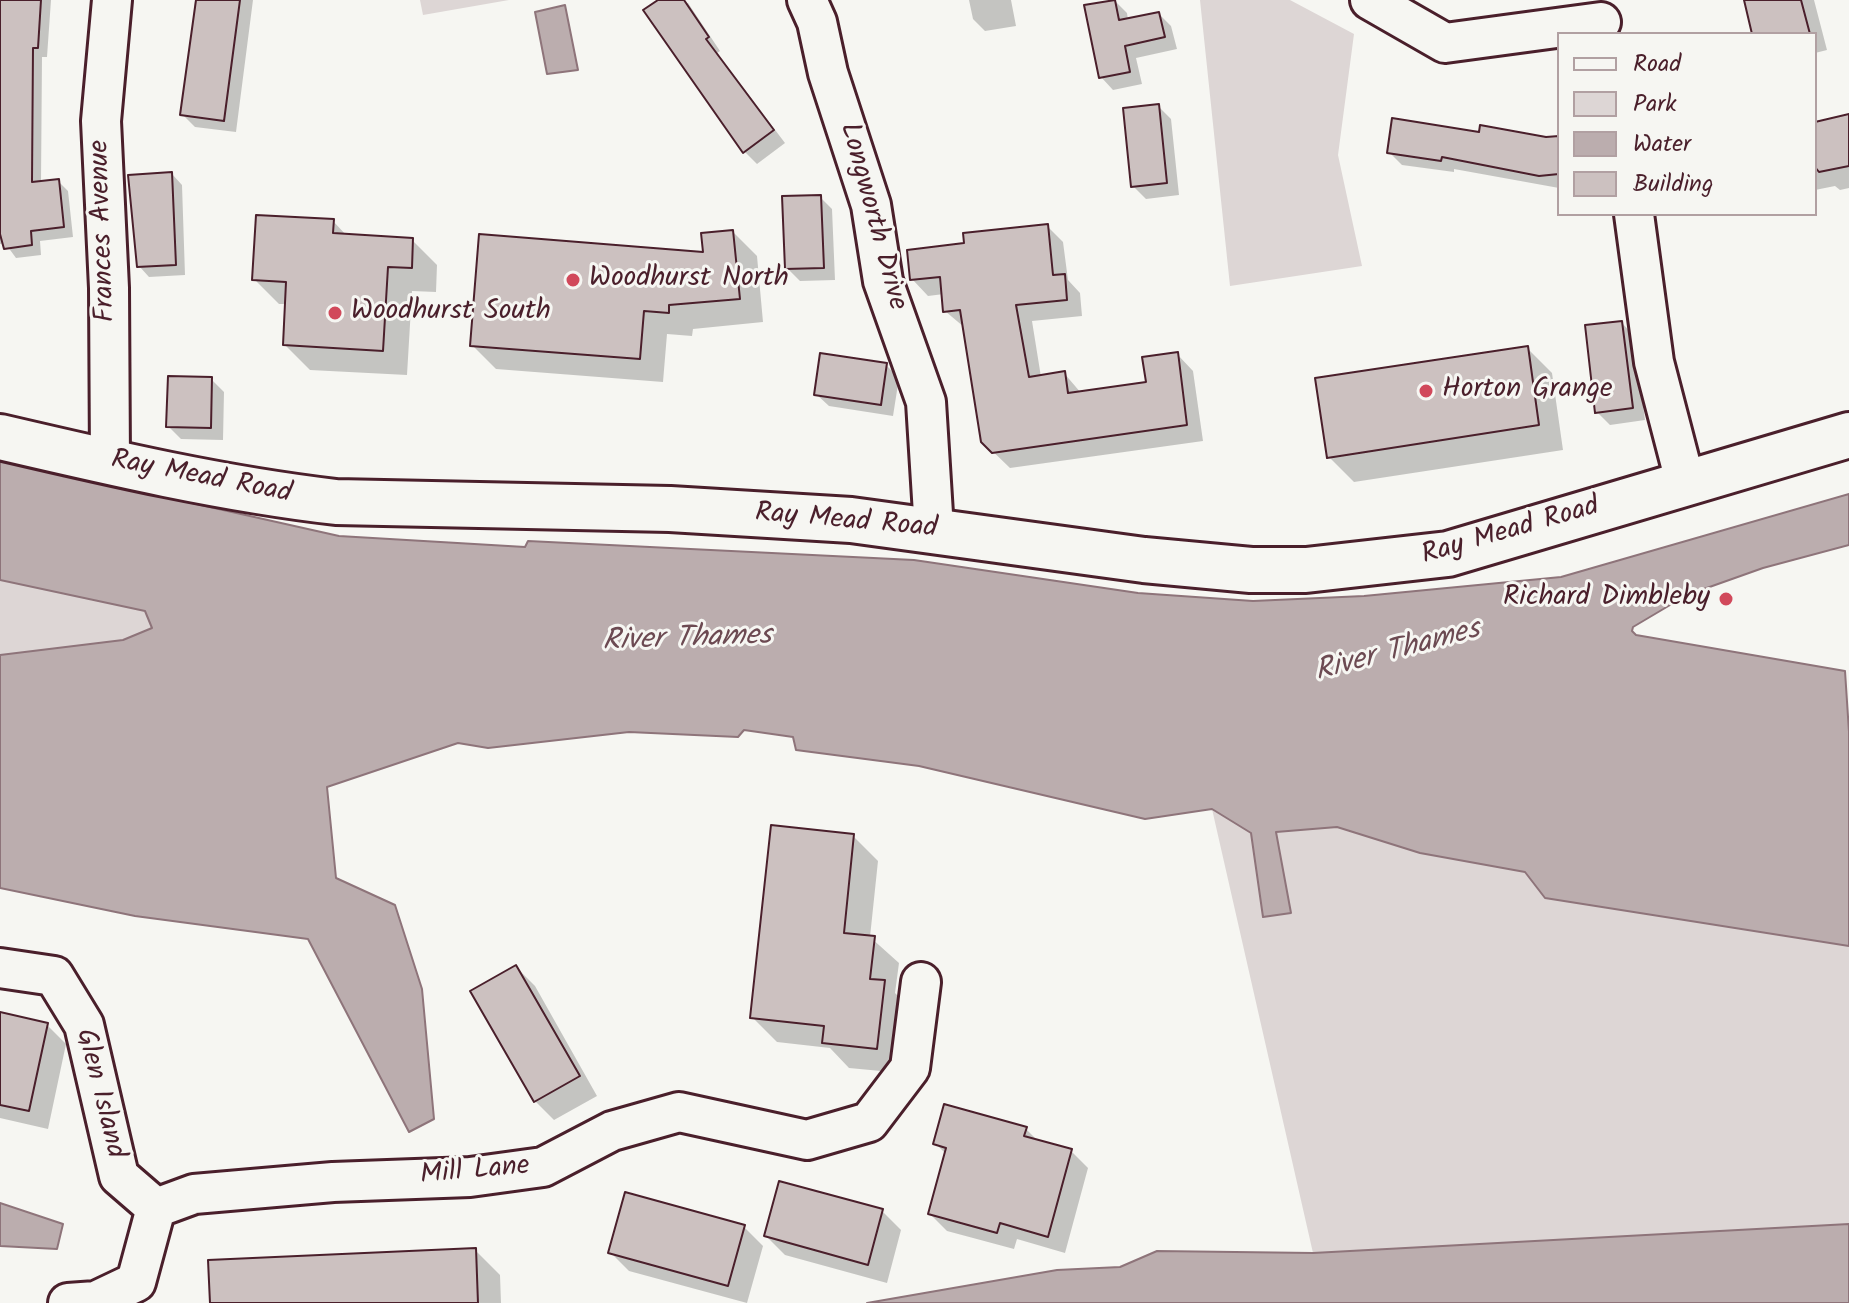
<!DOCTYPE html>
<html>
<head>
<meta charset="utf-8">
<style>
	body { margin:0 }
	#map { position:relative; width:1849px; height:1303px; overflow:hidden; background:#f6f6f2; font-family:Kalam,sans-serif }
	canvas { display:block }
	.legend { position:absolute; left:1557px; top:32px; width:260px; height:184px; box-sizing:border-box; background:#f6f6f2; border:2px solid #b1a0a2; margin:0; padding:10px 14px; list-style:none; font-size:24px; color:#4a1f2b }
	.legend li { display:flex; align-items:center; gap:16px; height:40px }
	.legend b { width:40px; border:2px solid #b1a0a2 }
</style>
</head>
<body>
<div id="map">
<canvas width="1849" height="1303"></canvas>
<ul class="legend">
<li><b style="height:10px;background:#f6f6f2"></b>Road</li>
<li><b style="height:22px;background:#ddd6d5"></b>Park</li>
<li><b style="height:22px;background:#bbadae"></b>Water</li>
<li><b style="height:22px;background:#ccc1c0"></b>Building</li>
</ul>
</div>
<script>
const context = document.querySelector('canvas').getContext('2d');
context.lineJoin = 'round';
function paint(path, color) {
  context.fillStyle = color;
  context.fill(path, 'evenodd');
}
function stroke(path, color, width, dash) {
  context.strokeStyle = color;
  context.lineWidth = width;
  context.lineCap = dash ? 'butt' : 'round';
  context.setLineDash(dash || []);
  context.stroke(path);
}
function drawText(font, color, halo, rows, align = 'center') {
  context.font = font + ' Kalam,sans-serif';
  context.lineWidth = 6;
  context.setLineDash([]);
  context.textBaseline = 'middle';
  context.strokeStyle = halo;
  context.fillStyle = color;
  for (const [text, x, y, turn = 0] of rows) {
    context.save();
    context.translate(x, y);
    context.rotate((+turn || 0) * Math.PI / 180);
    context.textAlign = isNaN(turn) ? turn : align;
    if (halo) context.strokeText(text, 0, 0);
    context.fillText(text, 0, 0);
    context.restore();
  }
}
const green = new Path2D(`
	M420 0H509L423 15Z
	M1200 0H1290L1354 34 1338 155 1362 266 1230 286Z
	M0 580 145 611 152 628 123 640 0 655Z
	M1212 809 1251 833 1263 917 1290 912 1275 832 1337 827 1420 853 1525 872 1545 898 1849 946V1224L1313 1253Z`);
const water = new Path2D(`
	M565 5 578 70 547 74 535 12Z
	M0 460 339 536 525 547 528 541 914 560 1138 593 1253 601 1364 596 1561 577 1849 494V545L1763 568 1687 595 1633 627 1632 631 1636 635 1845 671 1849 732V946L1545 898 1525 872 1420 853 1337 827 1276 832 1291 913 1263 917 1251 833 1212 809 1145 819 919 766 796 750 793 737 744 730 738 737 629 732 488 748 458 743 327 787 336 878 395 905 422 989 434 1119 409 1132 308 939 135 916 0 888V655L123 640 152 628 145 611 0 580Z
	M0 1203 63 1224 57 1249 0 1246Z
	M1849 1224V1303H867L1057 1270 1120 1267 1157 1251 1313 1253Z`);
const shadow = new Path2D(`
	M0 0H51L47 57H42L41 183 58 181 68 191 73 237 40 241 41 255 16 258 5 243 0 244Z
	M195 0H253L236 132 195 127 182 114Z
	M661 0 688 3 720 51 717 53 785 143 757 164 745 152Z
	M969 0H1011L1016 26 985 31 973 19Z
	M1114 0 1127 13 1128 20 1159 14 1171 26 1177 49 1136 58 1142 84 1113 90 1101 77Z
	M1746 0H1814L1827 50 1815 53V34H1754Z
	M1158 106 1171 119 1179 195 1146 199 1133 186Z
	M1849 117V188L1840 190 1835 186 1815 190V124Z
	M1481 134 1559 138V188L1454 169V172L1402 165 1389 152Z
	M172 174 182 185 185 275 149 277 139 266Z
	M820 197 832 209 835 280 800 281 787 268Z
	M333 221 347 236 412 240 437 265 436 292 412 291 407 375 310 370 285 345 287 304H279L254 279Z
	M1047 226 1063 242 1068 280 1080 293 1082 316 1032 321 1041 377 1064 373 1081 393 1148 384 1177 354 1193 371 1203 441 1010 468 982 441 964 327 945 311 944 294 928 296 912 279 967 245Z
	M733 232 757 256 763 322 693 329 692 336 667 334 663 382 496 369 472 345 705 254Z
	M1622 323 1634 336 1645 420 1610 425 1597 412Z
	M1527 348 1552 373 1563 450 1354 482 1329 457Z
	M886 365 899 378 893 416 829 406 816 394Z
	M211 379 224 392 223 440 181 439 168 426Z
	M853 836 878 861 870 937 899 963 895 993 909 1007 902 1073 849 1068 830 1048 777 1042 752 1017Z
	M516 967 535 986 597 1096 554 1120 535 1101 473 992Z
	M0 1014 47 1025 66 1044 48 1129 0 1118Z
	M1026 1129 1039 1142 1071 1151 1088 1168 1065 1253 1017 1239 1014 1249 947 1231 930 1214 946 1154 935 1143Z
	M882 1211 901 1230 887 1283 785 1255 766 1236Z
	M744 1227 763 1246 747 1303 629 1271 610 1252Z
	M475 1250 500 1275 501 1303H212Z`);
const building = new Path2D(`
	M0 0H41L38 48H33L32 182 59 179 64 227 31 231 32 245 4 249 0 234Z
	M196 0H240L224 121 180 115Z
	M658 0H684L709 37 706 39 774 130 743 153 643 10Z
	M1115 0 1119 20 1159 12 1165 37 1125 46 1130 72 1099 78 1084 5Z
	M1744 0H1801L1810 34H1752Z
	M1159 104 1167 183 1131 187 1123 108Z
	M1849 114V166L1819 172 1815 167V122Z
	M1392 118 1479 132 1480 125 1546 137 1559 136V174L1539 176 1442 157 1441 161 1387 153Z
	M172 172 176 265 137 267 128 175Z
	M821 195 824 268 785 269 782 196Z
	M256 215 334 219 333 233 413 238 412 268 388 267 383 351 283 345 286 282 252 280Z
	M1048 224 1053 275 1065 274 1067 300 1016 305 1029 377 1065 371 1068 393 1146 382 1142 357 1178 352 1187 425 992 453 981 442 960 310 943 312 940 277 910 280 907 250 964 243 963 233Z
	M733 230 740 299 669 305V313L644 311 640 359 470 346 479 234 703 252 701 233Z
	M1622 321 1633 408 1595 413 1585 325Z
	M1528 346 1539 425 1327 458 1315 378Z
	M820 353 887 363 881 405 814 395Z
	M168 376 212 377 211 428 166 427Z
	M771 825 854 834 844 933 875 936 870 979 885 980 877 1049 822 1043 824 1026 750 1018Z
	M516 965 580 1076 534 1102 470 991Z
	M0 1012 48 1023 29 1111 0 1105Z
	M944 1104 1027 1127 1024 1136 1072 1149 1048 1237 1000 1223 997 1233 928 1214 946 1148 933 1144Z
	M779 1181 883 1209 868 1265 764 1236Z
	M625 1192 745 1225 728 1286 608 1253Z
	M476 1248 478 1303H210L208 1260Z`);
const minor = new Path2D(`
	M807 0 817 22 828 73 871 205 883 281 926 402 934 530
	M1370 0 1445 43 1601 22
	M1634 214 1654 362 1686 485
	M110 462 109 288 101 121 112 0
	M0 968 54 976 84 1025 119 1176 156 1208
	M68 1303 96 1301 136 1282 156 1208 194 1194 333 1182 470 1177 543 1167 612 1131 679 1112 807 1140 869 1122 910 1068 921 982`);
const major = new Path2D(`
	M0 437C111 463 223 489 336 502L670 509 851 520 1144 560 1251 570H1306L1448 554 1849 435`);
const markers = [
	[573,280,8,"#d1495b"],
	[335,313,8,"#d1495b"],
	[1426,391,8,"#d1495b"],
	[1726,599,8,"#d1495b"]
];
const streetNames = [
	["Longworth Drive",871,217,75],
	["Frances Avenue",105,231,-92],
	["Ray Mead Road",201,479,11],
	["Ray Mead Road",846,523,5],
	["Ray Mead Road",1511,533,-16],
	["Glen Island",98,1094,76],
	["Mill Lane",475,1173,-5]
];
const poiNames = [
	["Woodhurst North",589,280],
	["Woodhurst South",351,313],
	["Horton Grange",1442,391],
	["Richard Dimbleby",1710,599,"right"]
];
const waterNames = [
	["River Thames",687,641,-2],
	["River Thames",1398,653,-15]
];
paint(green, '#ddd6d5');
paint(water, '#bbadae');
stroke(water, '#8e747a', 2);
paint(shadow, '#0003');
paint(building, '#ccc1c0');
stroke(building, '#4a1f2b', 2);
stroke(minor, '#4a1f2b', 44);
stroke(major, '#4a1f2b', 50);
stroke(minor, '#f6f6f2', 38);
stroke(major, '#f6f6f2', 44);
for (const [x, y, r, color] of markers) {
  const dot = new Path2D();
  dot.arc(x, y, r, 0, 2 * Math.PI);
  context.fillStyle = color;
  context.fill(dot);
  stroke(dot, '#f6f6f2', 3);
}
drawText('28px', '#4a1f2b', '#f6f6f2', streetNames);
drawText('28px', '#4a1f2b', '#f6f6f2', poiNames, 'left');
drawText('italic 30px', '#6c4a52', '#f6f6f2', waterNames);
</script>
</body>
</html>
